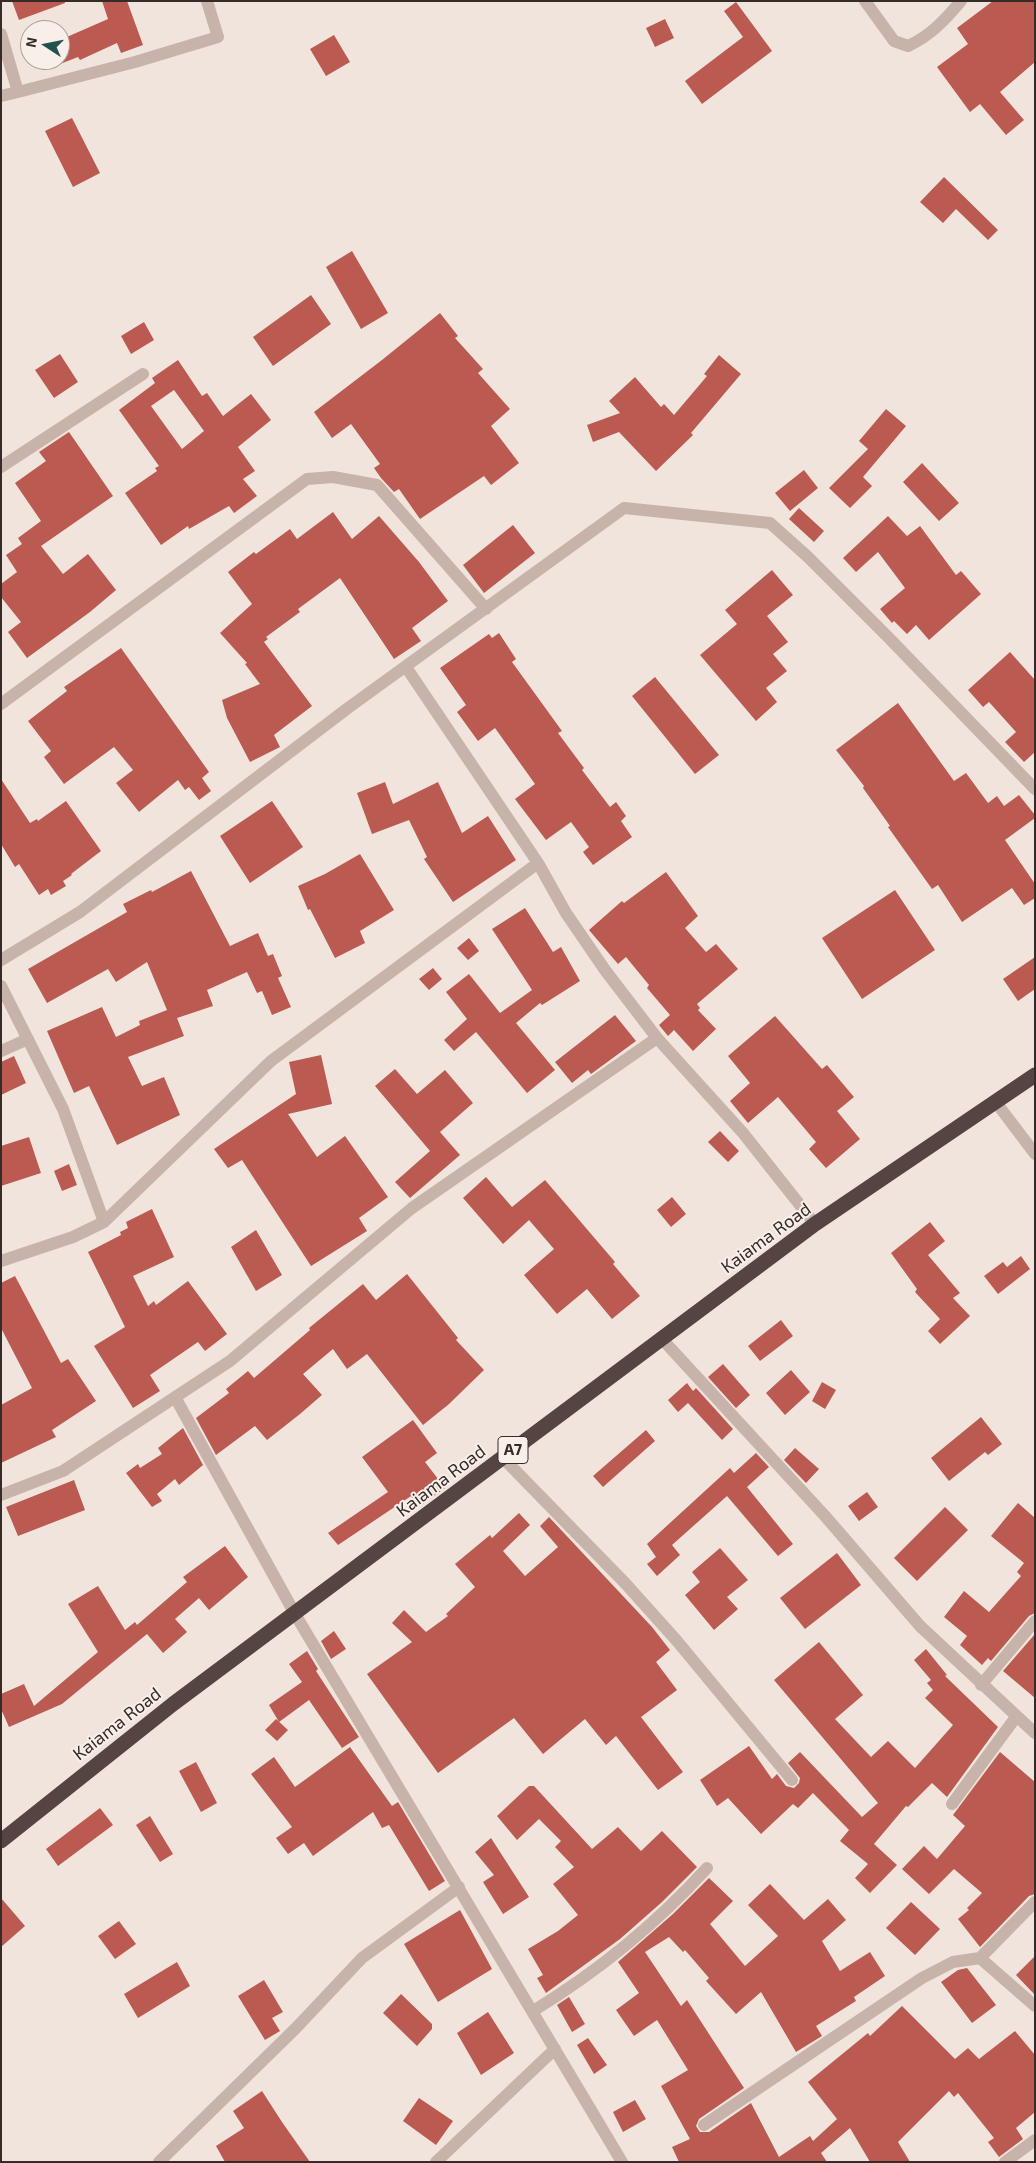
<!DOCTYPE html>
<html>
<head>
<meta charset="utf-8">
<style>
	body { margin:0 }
	#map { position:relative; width:1036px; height:2163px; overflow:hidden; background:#f0e4dd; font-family:"Exo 2",sans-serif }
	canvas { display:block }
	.frame { position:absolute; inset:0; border:2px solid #352b29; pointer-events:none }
	.north { position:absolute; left:20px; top:20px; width:50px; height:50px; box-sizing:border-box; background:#f8efe9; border:1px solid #aaa19c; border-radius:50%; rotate:281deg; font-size:14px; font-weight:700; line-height:20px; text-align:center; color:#352b29 }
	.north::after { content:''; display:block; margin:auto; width:18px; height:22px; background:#22524e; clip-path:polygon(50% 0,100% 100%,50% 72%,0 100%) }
</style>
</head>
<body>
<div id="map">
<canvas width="1036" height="2163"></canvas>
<div class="frame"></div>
<div class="north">N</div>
</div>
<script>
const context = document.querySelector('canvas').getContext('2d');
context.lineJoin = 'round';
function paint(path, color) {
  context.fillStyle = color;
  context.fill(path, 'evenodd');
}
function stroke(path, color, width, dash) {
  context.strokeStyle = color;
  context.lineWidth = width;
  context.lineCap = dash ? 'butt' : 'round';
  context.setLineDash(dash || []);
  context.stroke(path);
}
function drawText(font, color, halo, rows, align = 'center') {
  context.font = font + ' "Exo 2",sans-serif';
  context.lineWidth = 4;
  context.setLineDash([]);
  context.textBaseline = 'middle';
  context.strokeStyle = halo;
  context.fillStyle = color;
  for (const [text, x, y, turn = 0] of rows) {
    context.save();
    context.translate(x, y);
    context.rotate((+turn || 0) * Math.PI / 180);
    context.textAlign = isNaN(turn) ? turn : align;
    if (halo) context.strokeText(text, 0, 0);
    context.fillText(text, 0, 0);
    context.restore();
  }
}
const building = new Path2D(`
	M12 1H65V3L19 20Z
	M102 1H127L143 45 121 53 117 43 80 60 78 57 60 64V40L108 19Z
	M993 1H1035V62L1000 92 1024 120 1006 135 980 104 970 112 937 67 968 44 957 28Z
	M736 2 772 51 702 104 685 81 743 37 724 11Z
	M665 19 674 38 655 47 646 28Z
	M334 35 350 62 326 76 310 49Z
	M72 118 100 173 73 187 45 131Z
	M944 177 998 230 988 240 956 209 943 223 920 202Z
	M352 251 388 313 361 329 326 267Z
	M311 295 331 324 273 366 253 337Z
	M440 313 458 336 455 338 483 369 478 373 510 409 491 426 519 463 491 485 484 476 420 519 399 489 394 492 381 478 374 468 380 464 351 424 332 438 314 412 382 360Z
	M144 322 154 340 131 354 121 336Z
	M60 354 78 382 54 398 35 370Z
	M719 355 741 374 691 433 693 435 656 471 619 432 593 442 587 425 620 413 609 401 635 377 661 407 664 404 674 415 707 376 704 374Z
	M178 360 202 396 207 393 223 416 251 394 271 420 238 447 255 471 243 479 257 496 234 513 229 506 189 529 188 526 161 545 125 493 157 471 155 468 159 466 119 410 155 383 152 378ZM174 390 204 431 182 449 151 406Z
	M886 409 906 426 863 477 872 486 850 508 829 488 868 449 859 441Z
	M69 432 113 496 41 546 63 574 88 554 116 590 90 612 27 658 8 632 21 622 1 597V584L17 572 6 555 22 544 18 538 41 521 15 483 46 461 39 452Z
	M922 463 959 503 939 521 903 482Z
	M804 470 818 488 790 511 775 493Z
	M799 508 824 531 814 542 789 519Z
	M333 512 352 539 379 516 419 562 448 601 412 628 421 641 394 659 340 578 298 609 300 612 266 637 268 639 264 642 312 706 274 735 280 747 250 762 227 718 222 700 260 684 245 664 247 663 220 633 252 604 228 572 254 552 256 554 290 529 297 539Z
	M888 516 907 536 920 526 956 575 961 571 981 594 929 640 916 625 907 634 894 621 892 623 880 609 905 588 878 552 856 572 843 558Z
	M513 525 535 553 484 593 463 565Z
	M772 570 793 595 767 616 788 642 773 654 787 671 766 688 777 702 756 721 700 655 737 624 725 610Z
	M499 633 516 659 512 662 562 731 558 733 584 768 582 770 610 807 616 802 626 816 621 821 632 837 593 865 583 852 589 847 571 822 546 840 515 799 535 784 495 728 478 741 457 712 466 705 440 668 489 634 492 638Z
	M121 648 209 772 202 778 211 791 199 800 189 787 185 790 178 780 139 812 116 783 133 770 114 747 64 784 44 757 51 751 28 721 67 691 64 687Z
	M1010 652 1035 680V752L1024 762 1005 742 1016 732 989 702 983 707 968 690Z
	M655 677 719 755 695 774 632 696Z
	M898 703 954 781 966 773 988 803 997 796 1004 806 1019 795 1035 815V818L1005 840 1035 884V898L1024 905 1012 888 962 922 938 885 932 889 888 827 890 826 863 788 864 786 836 750Z
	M1 779 30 823 37 819 38 821 66 801 101 851 71 874 72 875 63 881 66 886 51 895 48 889 39 895 19 864 15 867 1 844Z
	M385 782 393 804 438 782 462 833 488 816 516 860 453 902 424 859 427 857 409 820 372 834 357 793Z
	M272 801 303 847 250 883 220 836Z
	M360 854 394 910 360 931 365 943 335 958 310 909 308 910 298 886 325 874Z
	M191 871 230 946 258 933 268 956 273 954 282 976 278 978 291 1007 272 1015 262 991 257 993 247 972 207 990 213 1006 177 1018 184 1036 128 1057 142 1086 164 1077 180 1115 117 1145 89 1086 74 1093 47 1031 102 1007 116 1037 140 1025 139 1021 167 1010 147 962 116 982 108 969 47 1003 28 969 127 912 123 904 151 890 152 892Z
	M666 872 698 916 685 928 706 952 716 944 738 969 697 1004 700 1008 698 1010 716 1029 693 1051 674 1030 668 1036 659 1025 670 1015 647 988 649 985 626 957 618 964 589 930 622 901 624 903Z
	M895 890 935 950 862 999 822 938Z
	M525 908 553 952 561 947 580 981 542 1005 540 1003 516 1023 555 1070 527 1093 476 1032 454 1051 444 1040 467 1019 446 992 469 974 500 1013 532 990 492 929Z
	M469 938 479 951 468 960 457 948Z
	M1035 957V989L1018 1001 1003 979Z
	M433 968 442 979 429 990 419 979Z
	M615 1015 636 1041 591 1074 588 1070 572 1083 555 1062Z
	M775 1016 822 1069 827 1065 854 1097 837 1111 860 1139 826 1168 809 1149 816 1142 778 1097 748 1123 730 1101 750 1083 728 1056Z
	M321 1055 332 1104 288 1114 317 1157 345 1136 388 1197 359 1218 367 1231 311 1266 242 1160 228 1168 214 1149 296 1094 289 1062Z
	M14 1056 26 1083 1 1095V1062Z
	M395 1069 417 1094 445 1070 473 1103 440 1132 460 1155 410 1198 395 1182 430 1151 375 1086Z
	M720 1131 739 1151 728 1162 708 1142Z
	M29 1137 41 1173 1 1186V1146Z
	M69 1164 77 1185 62 1191 54 1171Z
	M486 1177 512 1207 545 1180 615 1262 613 1264 640 1296 612 1319 587 1289 557 1314 524 1275 554 1249 529 1220 503 1244 463 1198Z
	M672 1197 686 1214 671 1227 657 1210Z
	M152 1209 174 1257 133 1276 148 1306 154 1301 156 1305 188 1281 227 1334 205 1351 198 1342 150 1375 160 1391 133 1408 94 1346 125 1327 88 1252 121 1235 120 1232 128 1228 126 1222Z
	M930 1222 945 1241 928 1255 960 1293 953 1298 970 1316 940 1344 928 1331 940 1319 915 1292 917 1289 891 1253Z
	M256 1230 282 1275 256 1291 231 1247Z
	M1021 1256 1030 1269 998 1294 984 1276 1003 1262 1007 1267Z
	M407 1274 458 1338 456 1340 484 1370 449 1404 423 1425 367 1354 347 1369 333 1349 303 1374 322 1395 300 1414 267 1440 255 1426 216 1455 196 1418 229 1393 226 1389 248 1371 254 1378 310 1330 309 1328 363 1284 376 1300Z
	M15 1276 61 1363 68 1359 96 1401 52 1430 56 1437 1 1463V1405L32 1388 1 1328V1283Z
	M781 1320 793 1336 760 1361 748 1346Z
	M723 1364 750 1395 736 1408 708 1377Z
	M791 1370 810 1392 785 1415 766 1393Z
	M822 1382 836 1390 825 1409 812 1401Z
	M687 1383 693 1391 696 1388 733 1429 722 1440 688 1403 678 1412 668 1400Z
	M981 1417 1002 1444 988 1455 985 1452 949 1481 931 1458Z
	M413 1420 437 1453 425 1462 445 1488 419 1507 411 1496 338 1545 328 1533 388 1492 362 1457Z
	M183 1428 203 1465 179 1485 175 1479 157 1494 162 1501 152 1507 126 1473 138 1464 140 1468 162 1454 158 1448Z
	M646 1430 655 1441 603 1487 593 1476Z
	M795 1448 819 1469 806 1483 784 1460Z
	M756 1453 769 1467 747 1487 793 1544 778 1556 727 1496 672 1545 680 1555 657 1576 647 1564 656 1557 647 1544 730 1468 734 1473Z
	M74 1480 85 1510 18 1536 6 1507Z
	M867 1492 878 1507 859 1521 848 1506Z
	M1018 1503 1035 1518V1613L1029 1616 991 1661 988 1658 982 1665 960 1645 967 1636 944 1617 964 1591 989 1612 1021 1576 1017 1572 1024 1563 991 1536Z
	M945 1507 968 1530 917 1581 894 1558Z
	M519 1513 530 1525 503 1551 525 1576 558 1547 540 1526 549 1517 652 1627 670 1650 656 1662 677 1690 641 1717 683 1772 658 1790 616 1736 606 1745 585 1719 543 1754 514 1718 438 1773 367 1674 412 1642 392 1623 404 1610 426 1632 448 1616 446 1614 475 1587 455 1564 490 1535 492 1538Z
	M225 1546 248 1577 209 1610 199 1598 175 1619 187 1632 163 1653 147 1634 62 1704 9 1727 1 1709V1694L24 1684 34 1706 98 1652 68 1604 98 1586 125 1630 135 1622 137 1625 187 1582 183 1577Z
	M720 1548 748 1580 727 1597 738 1609 714 1630 685 1595 700 1582 692 1572Z
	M837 1553 861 1585 805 1629 780 1598Z
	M334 1631 346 1649 331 1659 321 1641Z
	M1035 1634V1698L1003 1671Z
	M819 1642 863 1695 835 1719 871 1757 888 1741 915 1768 953 1725 925 1698 933 1690 927 1683 931 1680 914 1660 926 1649 947 1675 945 1676 998 1727 947 1797 932 1783 908 1807 906 1806 874 1844 897 1865 870 1893 855 1878 868 1864 840 1841 849 1830 813 1793 798 1808 793 1804 761 1834 728 1798 717 1806 700 1780 749 1746 772 1779 777 1774 786 1786 794 1788 799 1783 800 1778 788 1763 800 1752 862 1817 878 1803 774 1680Z
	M307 1651 318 1669 316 1671 359 1737 342 1748 309 1700 279 1722 269 1705 302 1682 289 1664Z
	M276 1719 288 1730 277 1741 265 1730Z
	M350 1747 392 1806 398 1802 445 1881 429 1891 389 1825 382 1828 373 1812 313 1856 304 1843 288 1854 276 1838 292 1827 251 1774 274 1757 295 1787Z
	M1000 1752 1035 1782V1894L1029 1896 980 1947 958 1919 969 1910 967 1908 982 1893 954 1869 929 1894 902 1869 924 1846 937 1859 965 1826 953 1815Z
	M196 1762 217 1803 201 1812 179 1771Z
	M529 1786H534L592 1849 618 1827 641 1851 662 1831 697 1867 662 1902 620 1939 546 1993 537 1978 543 1975 528 1949 558 1931 578 1915 553 1884 574 1867 555 1847 561 1841 539 1819 517 1840 497 1816Z
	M100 1808 113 1825 58 1866 46 1849Z
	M150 1816 173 1854 160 1862 136 1825Z
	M491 1838 529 1897 503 1914 483 1882 494 1875 475 1852Z
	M709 1878 733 1901 710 1924 745 1966 778 1936 748 1905 770 1884 804 1920 828 1899 846 1920 822 1941 840 1971 870 1952 885 1976 854 1997 856 2001 816 2026 822 2036 796 2052 761 1992 736 2014 706 1981 709 1978 685 1950 683 1952 669 1937 645 1952 681 2006 687 2000 744 2088 699 2119 696 2126 700 2132H709L751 2103 779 2157 810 2136 813 2141 837 2119 808 2082 868 2033 870 2036 902 2006 955 2059 968 2048 979 2059 1015 2031 1035 2055V2112L1016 2128 1023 2139 999 2157 988 2142 994 2138 958 2093 954 2097 949 2091 898 2142 910 2162H870L850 2128 821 2153 827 2162H679L672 2147 690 2139 661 2086 688 2070 657 2020 634 2036 616 2010 639 1993 618 1962 673 1914Z
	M1 1898 25 1926 1 1947Z
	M911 1902 940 1929 915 1955 886 1928Z
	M460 1910 492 1969 438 2002 404 1944Z
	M119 1921 136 1944 115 1959 98 1936Z
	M1035 1956V1995L1016 1975Z
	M177 1962 190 1986 138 2018 124 1994Z
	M967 1968 996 2005 972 2023 941 1982 958 1970Z
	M264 1980 283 2012 272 2018 280 2031 265 2040 238 1996Z
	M401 1994 432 2024V2029L417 2046 383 2013Z
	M569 1997 585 2024 572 2032 557 2005Z
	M488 2012 514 2053 481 2075 457 2033Z
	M588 2038 607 2065 594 2074 577 2045Z
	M262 2091 282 2122 310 2162H225L216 2146 244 2128 233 2111Z
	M419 2098 453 2121 436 2145 403 2121Z
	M635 2100 646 2119 623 2132 613 2112Z`);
const street = new Path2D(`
	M865 1 894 41 908 46C930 36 945 20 961 1
	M1 34 18 92 135 62 218 37 207 1
	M1 96 18 92
	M1 467 143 374
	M406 667 538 863 566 913 605 970 657 1038 743 1133 815 1224
	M1 704 307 479 333 477 377 485 486 609
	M1 960 80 912 348 708 624 508 770 523 808 557 888 637 1035 789
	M1 986 63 1109 104 1222
	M1 1051 28 1039
	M995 1101 1035 1154
	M1 1261 73 1237 104 1222 271 1061 538 863
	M662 1339 825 1516 920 1626 1035 1733
	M175 1397 295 1614 622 2162
	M503 1458 625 1583 677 1641 792 1780
	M1 1495 63 1471 230 1361 412 1208 657 1038
	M981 1685 1035 1621
	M952 1804 1016 1717
	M980 1958 1035 2006
	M533 2011C597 1972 657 1923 707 1868
	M704 2125 922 1978 953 1962 980 1958 1035 1902
	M159 2162 296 2028 362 1958 459 1887
	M436 2162 555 2049
	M1005 2162 1035 2140`);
const highway = new Path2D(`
	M1 1841 173 1704 815 1224 1035 1075`);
const shields = [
	[513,1450,30]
];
const shieldNames = [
	["A7",513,1450]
];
const streetNames = [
	["Kaiama Road",766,1238,-36],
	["Kaiama Road",441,1481,-37],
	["Kaiama Road",117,1724,-38]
];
paint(building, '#ba5a50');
stroke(street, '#c7b3aa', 12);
stroke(highway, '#554441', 15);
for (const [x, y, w] of shields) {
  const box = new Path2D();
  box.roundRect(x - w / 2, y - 13.5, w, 27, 4);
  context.fillStyle = '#f8efe9';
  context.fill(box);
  stroke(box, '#352b29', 1);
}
drawText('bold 16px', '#352b29', null, shieldNames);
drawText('18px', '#352b29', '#f8efe9', streetNames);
</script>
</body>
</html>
